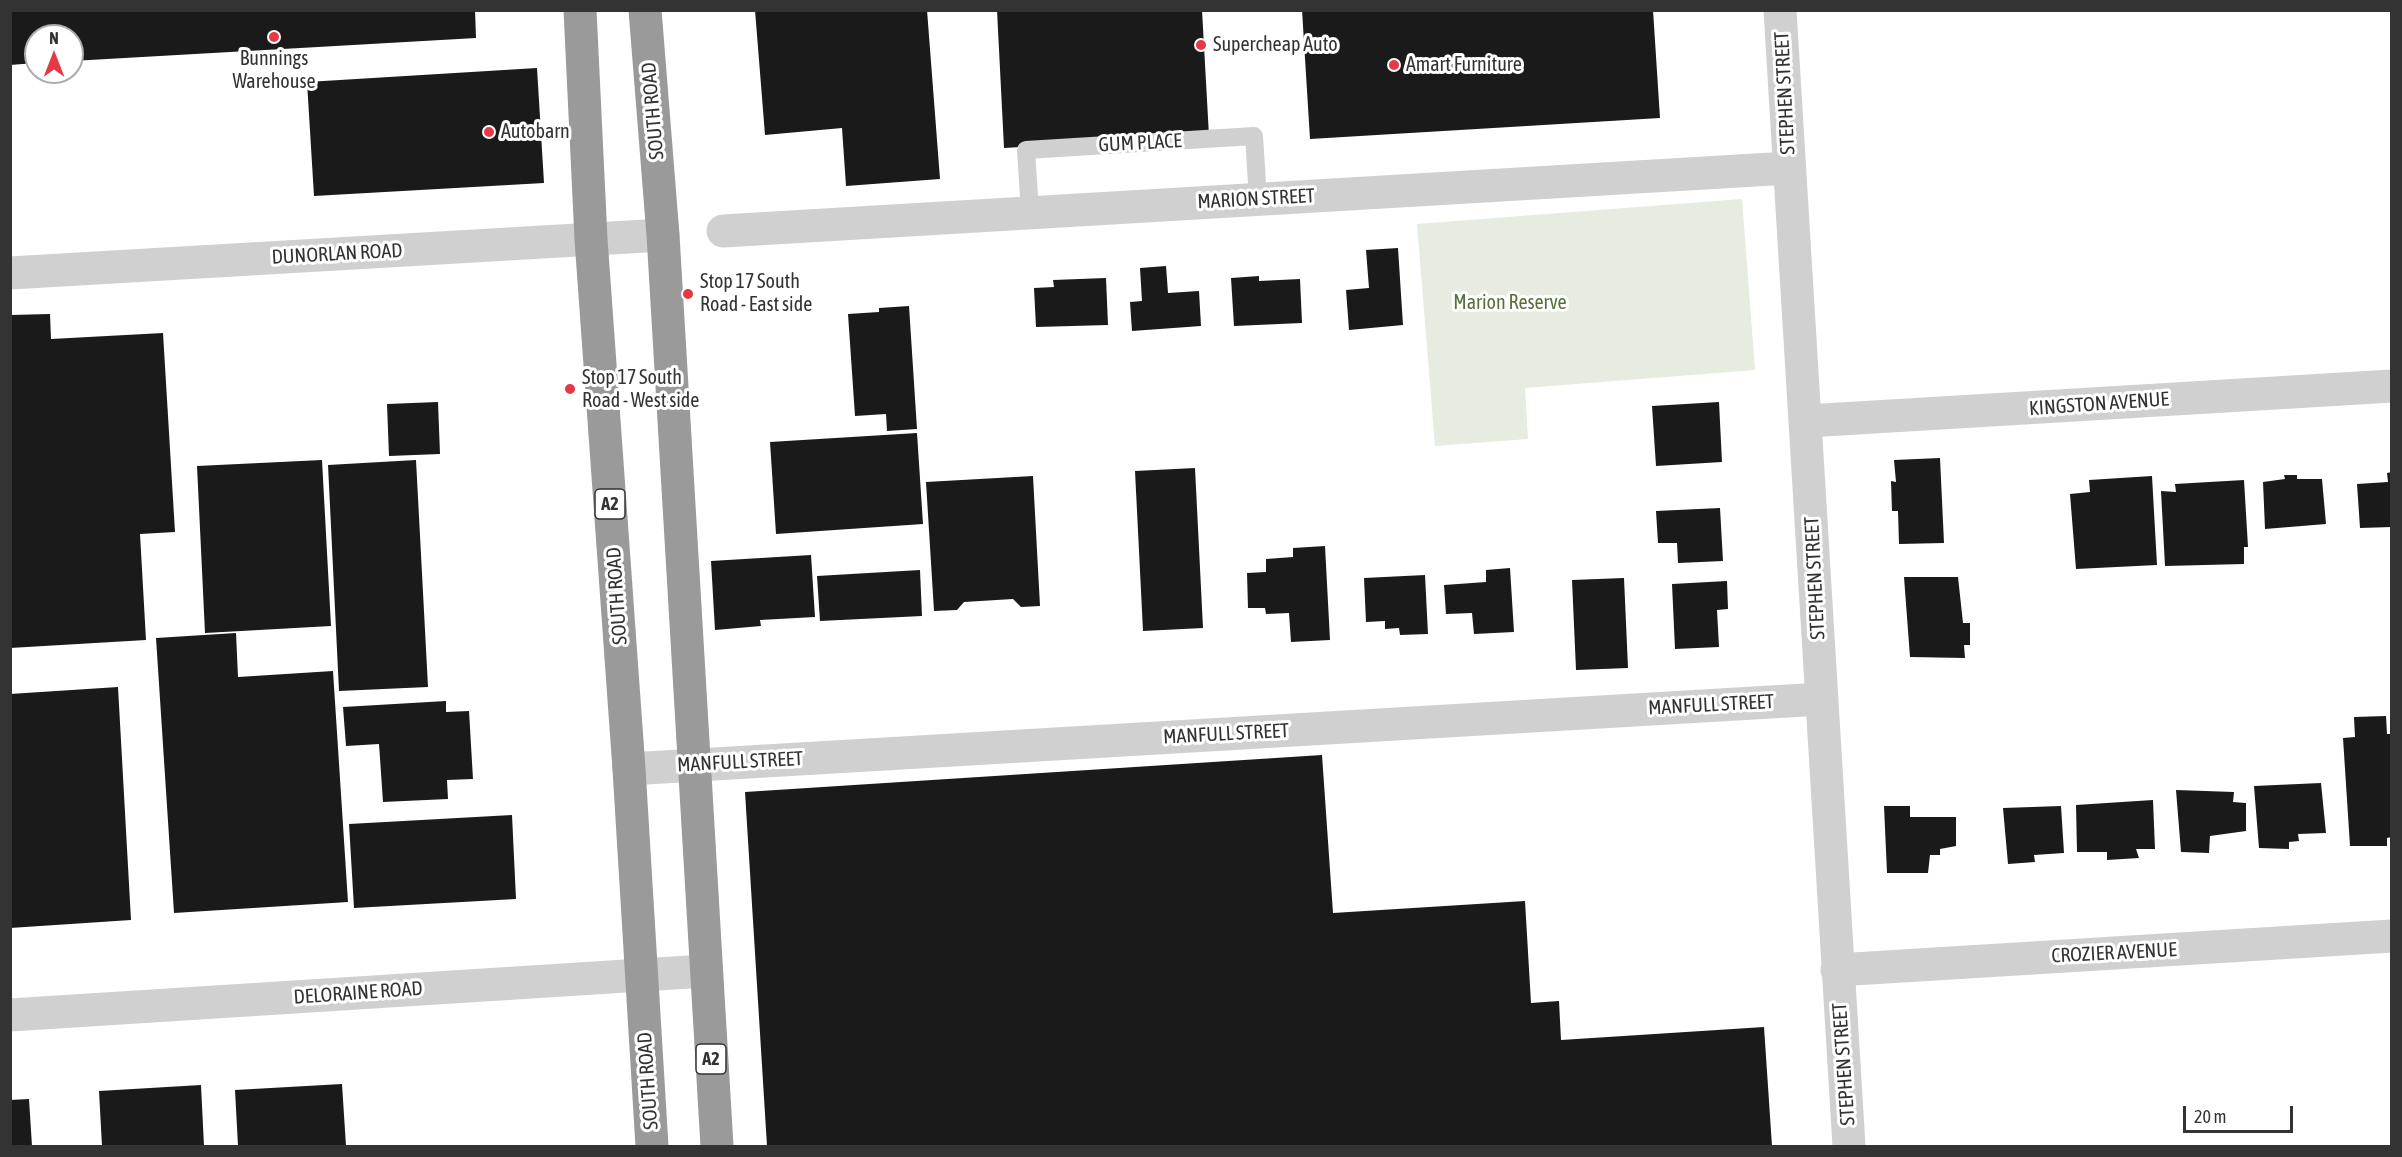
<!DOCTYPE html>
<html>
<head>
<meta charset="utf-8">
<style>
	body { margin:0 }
	#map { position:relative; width:2402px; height:1157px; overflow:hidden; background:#fff; font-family:"Asap Condensed",sans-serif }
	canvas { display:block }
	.frame { position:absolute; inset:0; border:12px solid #333; pointer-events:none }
	.north { position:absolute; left:24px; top:24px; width:60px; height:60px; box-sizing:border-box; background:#fff; border:2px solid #adadad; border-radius:50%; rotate:0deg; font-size:16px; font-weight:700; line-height:24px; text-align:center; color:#333 }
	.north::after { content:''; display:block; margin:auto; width:21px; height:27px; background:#e63946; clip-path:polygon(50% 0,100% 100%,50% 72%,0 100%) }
	.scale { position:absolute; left:2183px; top:1106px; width:110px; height:27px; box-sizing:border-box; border:3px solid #333; border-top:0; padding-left:8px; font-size:18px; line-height:21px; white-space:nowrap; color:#333; -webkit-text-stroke:4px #fff; paint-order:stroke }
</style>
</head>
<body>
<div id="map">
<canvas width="2402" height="1157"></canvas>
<div class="frame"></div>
<div class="north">N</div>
<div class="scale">20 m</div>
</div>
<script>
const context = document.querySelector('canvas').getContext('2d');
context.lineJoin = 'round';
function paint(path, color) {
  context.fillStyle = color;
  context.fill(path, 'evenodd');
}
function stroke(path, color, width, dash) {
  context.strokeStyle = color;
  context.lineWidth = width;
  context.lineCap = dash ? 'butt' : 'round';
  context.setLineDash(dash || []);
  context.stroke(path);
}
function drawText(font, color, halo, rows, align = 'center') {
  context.font = font + ' "Asap Condensed",sans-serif';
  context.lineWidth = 6;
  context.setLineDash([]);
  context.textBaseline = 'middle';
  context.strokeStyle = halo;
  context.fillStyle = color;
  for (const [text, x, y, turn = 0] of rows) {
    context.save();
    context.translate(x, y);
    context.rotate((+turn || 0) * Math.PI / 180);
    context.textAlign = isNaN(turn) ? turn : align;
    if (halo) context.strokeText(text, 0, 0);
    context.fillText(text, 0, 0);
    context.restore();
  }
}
const green = new Path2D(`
	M1742 199 1755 370 1525 388 1528 439 1435 446 1417 224Z`);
const building = new Path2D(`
	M10 10H475L476 38 72 61V36H36V63L10 65Z
	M755 10H927L940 179 846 186 842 128 765 135Z
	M997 10H1202L1209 136 1004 148Z
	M1302 10H1653L1660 118 1310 139Z
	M537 68 544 183 314 196 307 82Z
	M1398 248 1403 325 1349 330 1346 290 1369 288 1366 250Z
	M1166 266 1168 293 1199 291 1201 326 1132 331 1130 302 1142 301 1140 268Z
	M1259 276V281L1300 279 1302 323 1234 326 1231 278Z
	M1106 278 1108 325 1036 327 1034 288 1054 287 1053 280Z
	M909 306 917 429 887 431 886 414 855 416 848 314 879 312V308Z
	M50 314 51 339 163 333 175 532 140 534 146 640 10 648V315Z
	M438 402 440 454 389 456 387 404Z
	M1719 402 1722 462 1656 466 1652 406Z
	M917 433 923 524 776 534 770 442Z
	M1940 458 1944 543 1899 544 1898 511H1892L1891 481 1896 482 1894 460Z
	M322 460 331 626 205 633 197 466Z
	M416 460 428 687 339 691 328 465Z
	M1195 468 1203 628 1143 631 1135 471Z
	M2392 472V527L2360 528 2357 484 2388 482 2387 473Z
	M2284 475H2297V479H2322L2326 524 2265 529 2263 482 2285 479Z
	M1033 476 1040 606 1021 607 1013 599 964 602 957 610 934 611 926 482Z
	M2152 476 2157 565 2076 569 2070 494 2090 492 2089 480Z
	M2244 480 2248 547H2244V564L2165 566 2161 491 2176 492 2175 484Z
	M1720 508 1723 561 1678 563 1677 543H1658L1656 511Z
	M1325 546 1330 640 1291 642 1289 613 1266 614 1265 608H1248L1247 573 1266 572V559L1293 557V548Z
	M811 555 815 617 760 620 761 626 715 630 711 561Z
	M1510 568 1514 632 1474 634 1472 613 1446 614 1444 585 1486 582V570Z
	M920 570 922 616 820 621 817 576Z
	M1425 575 1428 634 1400 635 1399 628 1385 629V621L1366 622 1364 578Z
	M1904 577H1958L1963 623H1970V645H1964L1965 658 1910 657Z
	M1624 578 1628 668 1576 670 1572 580Z
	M1727 581 1728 609 1717 610 1719 647 1675 649 1672 584Z
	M236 633 238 677 333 671 348 902 174 913 156 638Z
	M118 687 131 920 10 928V694Z
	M446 701V712L469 711 473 779 447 780 448 799 383 802 379 744 346 746 343 707Z
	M2386 716 2387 734H2392V837L2387 838V846H2350L2343 738 2355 737 2354 717Z
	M1322 755 1333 913 1525 901 1531 1003 1559 1001 1561 1040 1764 1027 1772 1146H767L745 792Z
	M2321 783 2326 833 2298 834 2299 841 2289 842V849L2259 848 2254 786Z
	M2176 790 2234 792 2233 802 2246 803V831L2210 836 2209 853 2181 852Z
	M2153 800 2155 849H2136L2139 858 2107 860V852H2077L2076 805Z
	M1884 806H1910V817H1956V846L1940 849V855H1930L1928 873H1887Z
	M2061 806 2064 853 2034 855 2035 862 2008 864 2003 808Z
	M512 815 516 899 354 908 349 824Z
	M342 1084 346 1146H238L235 1090Z
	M201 1085 204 1146H102L99 1091Z
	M29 1099 32 1146H10V1100Z`);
const lane = new Path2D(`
	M1030 212 1026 150 1254 136 1258 199`);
const street = new Path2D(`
	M1780 10 1849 1146
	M723 231 1789 168
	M10 273 663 235
	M1807 421 2392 386
	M629 769 1822 699
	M1837 970 2392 936
	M10 1015 705 971`);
const highway = new Path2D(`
	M580 10 591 239 629 769 652 1146
	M645 10 663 235 717 1146`);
const markers = [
	[274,37,6,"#e63946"],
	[1201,45,6,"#e63946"],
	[1394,65,6,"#e63946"],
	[489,132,6,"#e63946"],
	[688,294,6,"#e63946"],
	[570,389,6,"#e63946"]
];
const shields = [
	[610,504,30],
	[711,1059,30]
];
const shieldNames = [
	["A2",610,504],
	["A2",711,1059]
];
const poiNames = [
	["Supercheap Auto",1213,45],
	["Bunnings",274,59,"center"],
	["Warehouse",274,82,"center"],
	["Amart Furniture",1406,65],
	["Autobarn",501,132],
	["Stop 17 South",700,282],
	["Road - East side",700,305],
	["Stop 17 South",582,378],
	["Road - West side",582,401]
];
const streetNames = [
	["STEPHEN STREET",1785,93,-93],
	["SOUTH ROAD",653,111,-95],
	["GUM PLACE",1140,143,-3],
	["MARION STREET",1256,199,-3],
	["DUNORLAN ROAD",337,254,-3],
	["KINGSTON AVENUE",2099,404,-4],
	["STEPHEN STREET",1815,578,-93],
	["SOUTH ROAD",617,596,-94],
	["MANFULL STREET",1711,705,-3],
	["MANFULL STREET",1226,734,-3],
	["MANFULL STREET",740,762,-3],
	["CROZIER AVENUE",2114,953,-3],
	["DELORAINE ROAD",358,993,-4],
	["STEPHEN STREET",1844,1064,-94],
	["SOUTH ROAD",648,1081,-94]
];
const parkNames = [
	["Marion Reserve",1510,303]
];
paint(green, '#e6ecdf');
paint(building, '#1a1a1a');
stroke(lane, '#d0d0d0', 18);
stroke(street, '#d0d0d0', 33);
stroke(highway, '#9a9a9a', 33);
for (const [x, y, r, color] of markers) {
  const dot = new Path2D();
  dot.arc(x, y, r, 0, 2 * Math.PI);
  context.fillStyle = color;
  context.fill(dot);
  stroke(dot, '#fff', 2);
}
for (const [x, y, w] of shields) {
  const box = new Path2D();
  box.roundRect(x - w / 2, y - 15, w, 30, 4.5);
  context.fillStyle = '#fff';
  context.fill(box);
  stroke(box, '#333', 1.5);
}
drawText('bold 18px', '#333', null, shieldNames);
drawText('20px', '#333', '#fff', poiNames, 'left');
drawText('20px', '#333', '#fff', streetNames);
drawText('20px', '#56703f', '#fff', parkNames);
</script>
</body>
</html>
